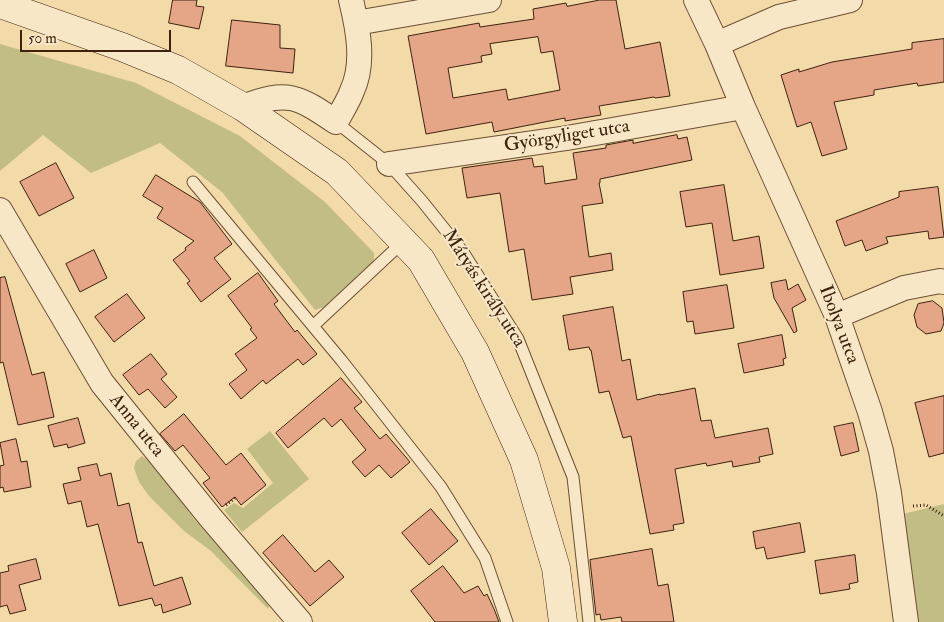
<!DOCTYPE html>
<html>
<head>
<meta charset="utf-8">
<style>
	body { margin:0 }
	#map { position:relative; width:944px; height:622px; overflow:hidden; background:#f3daa9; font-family:"IM FELL Double Pica",serif }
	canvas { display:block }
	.scale { position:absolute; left:20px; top:30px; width:151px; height:22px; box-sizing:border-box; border:2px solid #3e220d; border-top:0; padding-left:6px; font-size:15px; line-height:18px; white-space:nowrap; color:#3e220d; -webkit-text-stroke:4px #f7e7c7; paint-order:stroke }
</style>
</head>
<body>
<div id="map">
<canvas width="944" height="622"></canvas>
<div class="scale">50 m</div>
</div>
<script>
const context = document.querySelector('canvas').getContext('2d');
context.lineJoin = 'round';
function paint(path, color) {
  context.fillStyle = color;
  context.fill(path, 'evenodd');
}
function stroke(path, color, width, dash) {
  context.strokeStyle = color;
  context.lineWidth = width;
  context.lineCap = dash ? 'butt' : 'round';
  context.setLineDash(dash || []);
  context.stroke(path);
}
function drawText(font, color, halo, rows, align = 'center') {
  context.font = font + ' "IM FELL Double Pica",serif';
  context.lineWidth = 4;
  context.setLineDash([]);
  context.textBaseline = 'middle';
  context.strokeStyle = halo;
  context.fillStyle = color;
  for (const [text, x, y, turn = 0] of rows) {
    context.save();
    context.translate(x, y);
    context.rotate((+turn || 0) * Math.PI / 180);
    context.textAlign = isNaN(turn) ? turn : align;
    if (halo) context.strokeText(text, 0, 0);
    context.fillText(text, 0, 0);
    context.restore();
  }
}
const green = new Path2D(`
	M0 44 136 83 240 136 325 202 374 253V262L324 307 315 310 222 192 160 143 91 173 43 135 0 171Z
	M270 431 309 479 242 532 224 510 234 503 243 508 273 483 247 449Z
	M142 456 157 467 194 519 270 603 268 609 211 551 184 531 149 496 139 482 134 468 136 461Z
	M944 504V622H917L903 514Z`);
const building = new Path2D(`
	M173 0H197L196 6 204 7 199 29 169 23Z
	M600 0H616L625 49 660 42 670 96 655 98 654 97 599 106 601 115 565 121V118L494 132 492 122 426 134 408 36 479 23 480 27 534 19 533 9 566 3 567 6ZM538 37 541 53 553 51 560 90 508 100 506 89 453 98 448 68 482 62 481 56 492 54 490 44Z
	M232 20 280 25V48L295 49 293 73 226 66Z
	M944 39V82L918 86 917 83 874 90V95L834 102 847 149 822 156 811 122 797 127 781 75 799 69V72L832 62 912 49V43Z
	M677 135 678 139 687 137 692 160 600 179V183H599L603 203 582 206 589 257 611 253 613 270 570 277 573 294 532 300 524 249 509 252 500 193 467 198 462 168 532 158 534 167 543 166 545 184 577 179 573 153 606 148V145L633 140V143Z
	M56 163 74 198 39 216 20 182Z
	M156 175 200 202 232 244 214 258 231 279 201 302 187 283 190 281 173 260 186 250 185 248 194 241 157 218 163 208 143 196Z
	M724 185 733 241 759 236 764 268 720 275 712 223 686 227 680 192Z
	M938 187 944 237 929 239 928 231 886 237 888 243 866 251 862 240 845 246 836 221 899 197V192Z
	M94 250 107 278 80 292 66 264Z
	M258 273 278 301 274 304 295 332 297 330 317 354 303 365 298 359 266 384 263 380 241 399 229 384 247 370 235 354 257 338 250 329 252 328 228 296Z
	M5 277 32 375 44 372 54 417 18 425 3 362 0 363V278Z
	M786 280 788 290 798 284 806 300 792 308 797 331 794 333 774 298 771 283Z
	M727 285 734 328 695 334 693 321 687 322 683 292Z
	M127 294 145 318 114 342 95 317Z
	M933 301 942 308 944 323 941 331 926 334 917 327 914 315 918 304Z
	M613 307 622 361 630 359 637 400 660 394V395L695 388 701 421 711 420 715 438 768 428 773 454 759 457 760 462 733 467 732 461 707 466 706 463 675 469 684 523 673 525 674 530 650 534 631 436 623 438 609 391 599 393 591 350H590L589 347 569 350 563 316Z
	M782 335 786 358 783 359 784 365 744 373 738 344Z
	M151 354 167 374 161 379 177 397 165 408 148 389 139 395 123 375Z
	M341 378 362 402 354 408 380 439 386 434 410 462 391 478 379 465 365 477 352 462 366 450 341 419 332 427 324 418 288 448 276 433Z
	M944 396V453L929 457 915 403Z
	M184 414 226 465 241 453 266 485 241 505 235 497 222 507 203 483 210 478 183 445 175 451 160 434Z
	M78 418 85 443 68 448 67 444 54 447 48 426Z
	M853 423 859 451 841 456 834 427Z
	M16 439 21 462 27 461 31 487 4 492 3 487 0 488V466L4 465 0 443Z
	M97 464 100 476 111 473 118 506 129 503 138 543 142 542 154 586 182 577 191 604 163 613 161 604 155 606 152 598 119 606 98 524 87 527 81 501 68 504 63 484 81 480 78 468Z
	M431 509 458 541 429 565 402 533Z
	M800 523 805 552 767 559 764 547 756 549 753 532Z
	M283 535 315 572 329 560 344 577 310 606 263 553Z
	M652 549 658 586 668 584 674 622H622L621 617 601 620 600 614 596 615 590 560Z
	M855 555 858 582 849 584 850 589 820 594 815 561Z
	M36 559 41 579 19 585 26 610 10 614 7 605 0 607V573L9 571 8 566Z
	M443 566 464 593 478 586 484 596 487 594 494 609 499 622H435L411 591Z`);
const path = new Path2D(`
	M226 505 235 498
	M913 506 926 505 944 516`);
const service = new Path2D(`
	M336 122 389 164 422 201 463 252 518 339 573 477 589 622
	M193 182 342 361 441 487 485 558 507 622
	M313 326 404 241`);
const minor = new Path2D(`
	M696 0 717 44 743 107 837 316 870 412 881 451 889 493 906 622
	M356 23 489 0
	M717 44 779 17 850 0
	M243 107C287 89 299 97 336 122 341 112 348 102 352 91 365 63 358 29 351 0
	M389 164 567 138 743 107
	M0 210 102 383 210 517 300 622
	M837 316 904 288 940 281 944 282`);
const secondary = new Path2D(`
	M0 4 122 47 178 70 243 107 337 172 421 260 475 352 524 460 556 568 563 622`);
const streetNames = [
	["Györgyliget utca",567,137,-9],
	["Mátyás király utca",483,289,57],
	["Ibolya utca",838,325,69],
	["Anna utca",136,426,51]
];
paint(green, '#c2bd84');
paint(building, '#e5a688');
stroke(building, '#3e220d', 1);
stroke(service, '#6b5034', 13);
stroke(minor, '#6b5034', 26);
stroke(secondary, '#3e220d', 29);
stroke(path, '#3e220d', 3, [1, 2.5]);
stroke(service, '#f7e7c7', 11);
stroke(minor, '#f7e7c7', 24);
stroke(secondary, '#f7e7c7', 28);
drawText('19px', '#3e220d', '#f7e7c7', streetNames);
</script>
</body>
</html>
